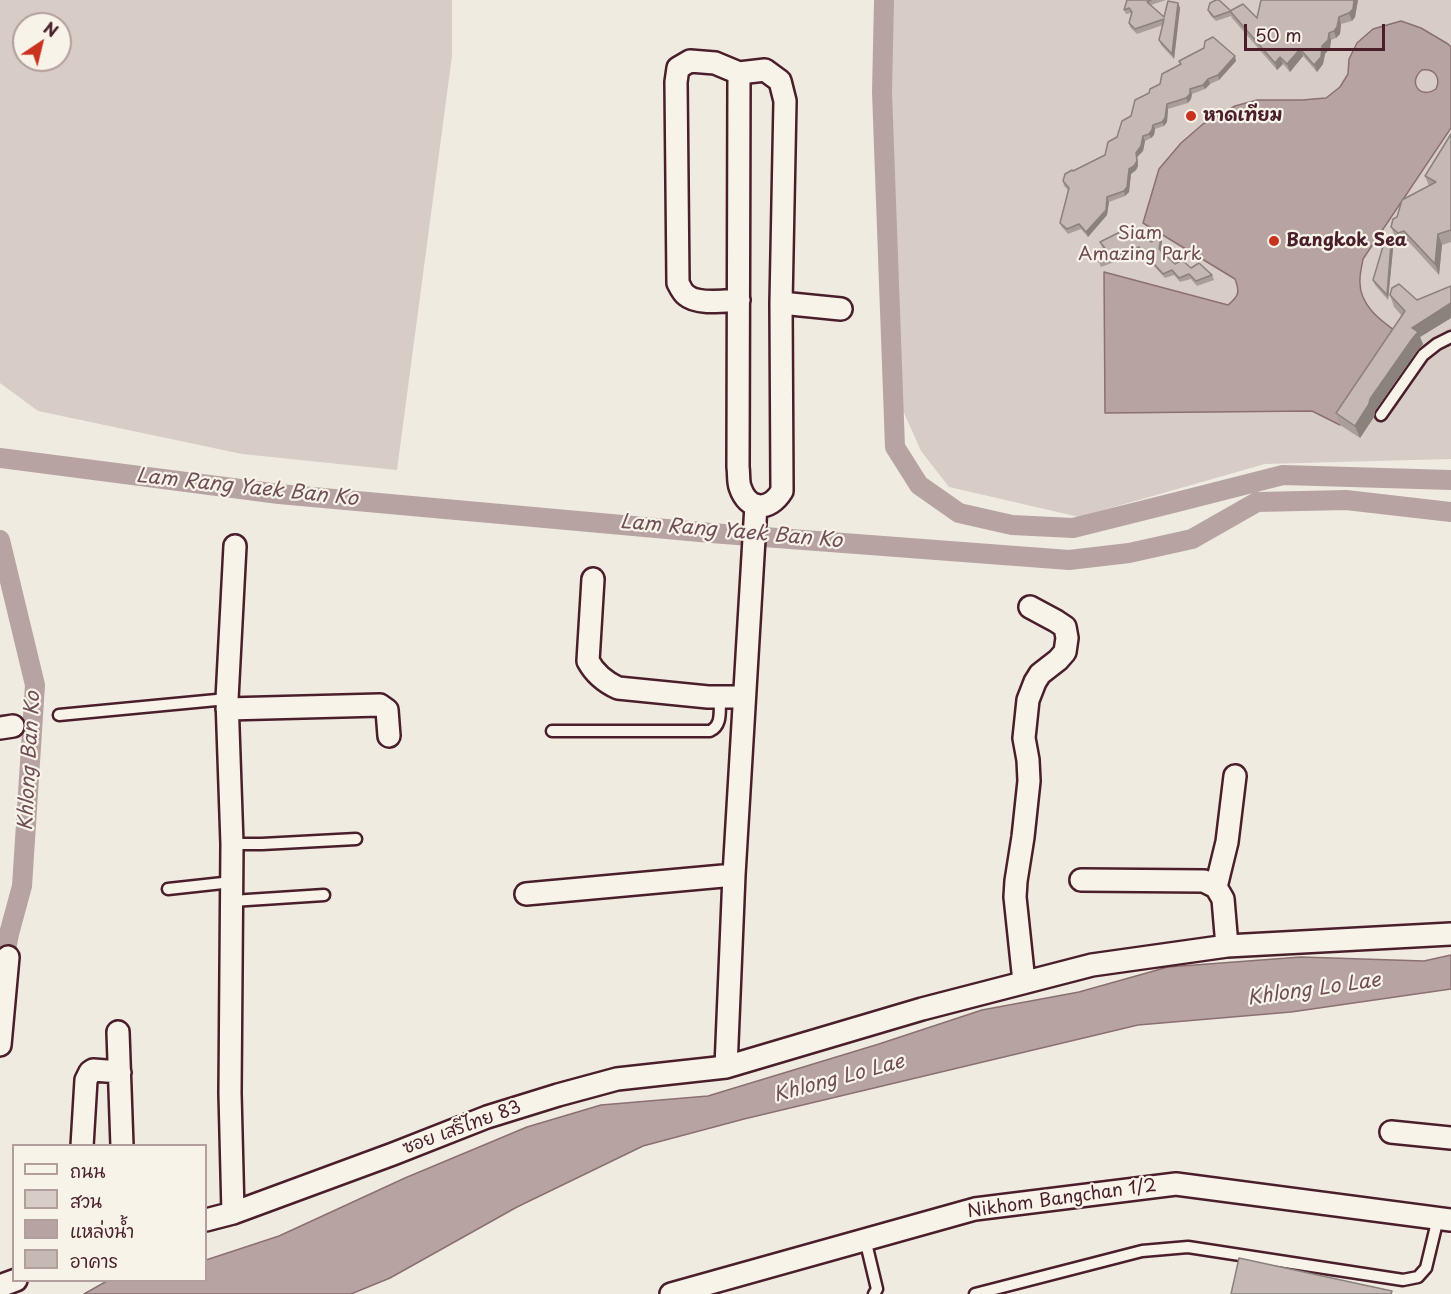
<!DOCTYPE html>
<html>
<head>
<meta charset="utf-8">
<style>
	body { margin:0 }
	#map { position:relative; width:1451px; height:1294px; overflow:hidden; background:#f0ebe0; font-family:"Playpen Sans","Playpen Sans Thai",sans-serif }
	canvas { display:block }
	.legend { position:absolute; left:12px; top:1144px; width:195px; height:138px; box-sizing:border-box; background:#f7f3e8; border:2px solid #b29e9c; margin:0; padding:8px 10px; list-style:none; font-size:18px; color:#4a1f2b }
	.legend li { display:flex; align-items:center; gap:12px; height:30px }
	.legend b { width:30px; border:2px solid #b29e9c }
	.north { position:absolute; left:12px; top:12px; width:60px; height:60px; box-sizing:border-box; background:#f7f3e8; border:2px solid #b29e9c; border-radius:50%; rotate:35deg; font-size:16px; font-weight:700; line-height:24px; text-align:center; color:#4a1f2b }
	.north::after { content:''; display:block; margin:auto; width:21px; height:27px; background:#c8321e; clip-path:polygon(50% 0,100% 100%,50% 72%,0 100%) }
	.scale { position:absolute; left:1244px; top:24px; width:141px; height:27px; box-sizing:border-box; border:3px solid #4a1f2b; border-top:0; padding-left:8px; font-size:18px; line-height:21px; white-space:nowrap; color:#4a1f2b; -webkit-text-stroke:4px #f7f3e8; paint-order:stroke }
</style>
</head>
<body>
<div id="map">
<canvas width="1451" height="1294"></canvas>
<ul class="legend">
<li><b style="height:8px;background:#f7f3e8"></b>ถนน</li>
<li><b style="height:16px;background:#d8cdc6"></b>สวน</li>
<li><b style="height:16px;background:#b7a4a2"></b>แหล่งน้ำ</li>
<li><b style="height:16px;background:#c6b8b3"></b>อาคาร</li>
</ul>
<div class="north">N</div>
<div class="scale">50 m</div>
</div>
<script>
const context = document.querySelector('canvas').getContext('2d');
context.lineJoin = 'round';
function paint(path, color) {
  context.fillStyle = color;
  context.fill(path, 'evenodd');
}
function stroke(path, color, width, dash) {
  context.strokeStyle = color;
  context.lineWidth = width;
  context.lineCap = dash ? 'butt' : 'round';
  context.setLineDash(dash || []);
  context.stroke(path);
}
function drawText(font, color, halo, rows, align = 'center') {
  context.font = font + ' "Playpen Sans","Playpen Sans Thai",sans-serif';
  context.lineWidth = 4.5;
  context.setLineDash([]);
  context.textBaseline = 'middle';
  context.strokeStyle = halo;
  context.fillStyle = color;
  for (const [text, x, y, turn = 0] of rows) {
    context.save();
    context.translate(x, y);
    context.rotate((+turn || 0) * Math.PI / 180);
    context.textAlign = isNaN(turn) ? turn : align;
    if (halo) context.strokeText(text, 0, 0);
    context.fillText(text, 0, 0);
    context.restore();
  }
}
const green = new Path2D(`
	M0 0H452V56L397 470 242 454 38 411 0 383ZM24 24H60V60H24Z
	M885 0H1451V459L1265 464 1079 517 949 487 921 451 900 404Z`);
const water = new Path2D(`
	M1401 21 1421 28 1448 44 1451 47V128L1363 259C1362 266 1360 272 1360 279 1358 305 1381 321 1401 335L1340 425 1312 411 1105 413 1104 272 1228 305C1239 296 1240 292 1235 279L1143 223 1159 169 1181 143 1203 124 1235 106 1257 100H1302L1326 98 1340 87 1348 74 1349 59 1357 43 1373 29ZM1422 70C1435 68 1441 78 1436 89 1420 100 1407 82 1422 70Z
	M1451 955V989L1291 1012 1138 1025 744 1119 643 1146 517 1207 390 1278 351 1294H84L107 1281 206 1280V1260L279 1236 405 1178 527 1127 601 1105 708 1096 879 1044 982 1010 1079 992 1168 967 1301 957 1424 961Z`);
const canal = new Path2D(`
	M884 0 882 92 895 447 919 485 959 513 1012 525 1073 528 1177 502 1283 475 1451 480
	M0 458 279 494 711 533 1069 560 1129 553 1192 539 1257 502 1346 500 1451 512
	M0 540 35 685 22 886 9 934 2 971`);
const service = new Path2D(`
	M1381 415 1423 355 1437 344 1451 337
	M59 715 227 699
	M552 731H710C723 725 719 710 720 697
	M232 844H262L356 839
	M168 889 232 882
	M232 901 324 895
	M865 1239 877 1289 874 1294
	M975 1294 1142 1251 1188 1247 1403 1280 1418 1277 1426 1268 1438 1218`);
const minor = new Path2D(`
	M739 300C724 301 697 305 686 295 683 293 680 287 678 283L676 82 678 68 690 61 715 63 739 73 765 70 780 81 785 101 781 303 782 491C769 512 748 511 740 487 738 481 739 473 738 467L739 73
	M781 303 841 309
	M593 579 588 661C595 674 605 682 618 688L708 697H744
	M227 709 380 705 387 710 389 736
	M0 728 13 726
	M1081 880 1204 881 1216 887 1223 899 1227 946
	M1216 887 1227 842 1235 776
	M526 894 734 875
	M1024 982 1015 897 1016 881 1023 837 1029 781 1028 760 1024 738 1028 700 1035 682 1040 674 1058 660 1065 652 1067 638 1065 627 1056 621 1030 607
	M118 1032 122 1146
	M0 1045 8 957
	M726 1067 734 875 756 505
	M1391 1132 1451 1138
	M82 1146 86 1080 90 1072 93 1070 120 1072
	M233 1213 230 1093 232 844 227 699 235 546
	M206 1220 233 1213 393 1154 487 1117 558 1095 617 1079 726 1067 922 1009 1092 965 1227 946 1451 934
	M0 1286 16 1280
	M671 1294 975 1209 1176 1184 1451 1220`);
const wall = new Path2D(`
	M1127 0H1166L1151 5 1164 17 1178 3 1180 8 1174 59 1161 45 1159 40 1163 25 1137 34 1130 27 1129 23 1131 14V13L1126 14 1124 10Z
	M1261 0H1358L1355 17 1352 21 1341 24 1340 34 1336 38 1331 40 1330 48 1325 54 1323 64 1317 72 1303 56 1290 72 1283 64 1277 70 1232 18 1231 16 1216 21 1210 15 1208 10 1231 11 1257 18Z
	M1179 61H1236L1219 80 1210 84 1205 89 1192 94 1191 99 1188 103 1168 109 1167 122 1164 126 1155 129 1154 135 1151 138 1145 141 1143 151 1137 157 1138 166 1136 170 1131 174 1129 192 1125 196 1109 202 1107 215 1088 237 1081 229 1068 234 1062 227 1060 223 1068 190 1064 186 1063 181 1073 171 1105 155 1131 116 1149 93 1180 65Z
	M1451 134V242L1442 245 1439 275 1408 241 1401 244 1395 237 1391 227 1397 217 1429 186 1425 176Z
	M1128 236 1151 242 1161 237 1162 242 1161 251 1175 264 1212 275 1214 280 1197 286 1191 279 1180 282 1174 275 1165 278 1141 252 1101 267 1095 253 1103 249 1100 242Z
	M1391 244 1393 249 1388 300 1375 285 1373 280Z
	M1451 286V318L1420 337 1423 344 1417 351 1375 411 1374 417 1360 438 1340 425 1336 413 1402 316 1394 307 1390 295 1417 300Z`);
const shadedWall = new Path2D(`
	M1354 0H1358L1355 17 1352 21 1349 13Z
	M1178 3 1180 8 1174 59 1172 54Z
	M1339 17 1341 24 1340 34 1336 38 1334 31Z
	M1329 33 1331 40 1330 48 1325 54 1323 64 1317 72 1314 65Z
	M1300 49 1303 56 1290 72 1287 64Z
	M1235 56 1236 61 1219 80 1218 75Z
	M1280 57 1283 64 1277 70 1275 63Z
	M1208 79 1210 84 1205 89 1203 85Z
	M1190 89 1192 94 1191 99 1188 103 1186 98Z
	M1167 104 1168 109 1167 122 1164 126 1162 122Z
	M1153 125 1155 129 1154 135 1151 138 1149 134Z
	M1143 136 1145 141 1143 151 1137 157 1138 166 1136 170 1131 174 1129 192 1125 196 1124 191 1129 169Z
	M1107 197 1109 202 1107 215 1088 237 1086 232Z
	M1438 234 1442 245 1439 275 1435 264Z
	M1161 237 1162 242 1160 254 1159 249Z
	M1391 244 1393 249 1388 300 1387 295Z
	M1451 303V318L1420 337 1423 344 1417 351 1375 411 1374 417 1360 438 1355 426 1412 328Z`);
const building = new Path2D(`
	M1127 0H1151L1147 2 1164 17 1168 1 1178 3 1172 54 1159 40 1164 19 1135 29 1129 23 1132 12 1129 8 1124 10Z
	M1216 0H1219L1231 11 1214 17 1208 10 1210 3Z
	M1261 0H1354L1353 9 1349 13 1339 17 1337 27 1334 31 1329 33 1328 40 1322 46 1321 57 1314 65 1300 49 1287 64 1280 57 1275 63 1230 11 1243 4 1257 18Z
	M1213 37 1235 56 1218 75 1208 79 1203 85 1190 89V94L1186 98 1167 104 1165 118 1162 122 1153 125 1152 130 1149 134 1143 136 1141 146 1136 153 1137 161 1134 166 1129 169 1127 187 1124 191 1107 197 1106 210 1086 232 1079 224 1067 229 1060 223 1069 188 1063 181 1065 174 1072 170 1073 171 1105 155 1108 142 1117 137 1122 121 1131 116 1135 100 1149 93 1150 89 1160 84 1162 74 1181 64 1179 61 1204 48 1205 41Z
	M1451 134V230L1438 234 1435 264 1404 231 1398 233 1391 227 1393 219 1397 217 1402 200 1436 182 1425 176Z
	M1137 230 1151 242 1161 237 1159 249 1175 264 1182 260 1191 268 1199 263 1212 275 1196 281 1189 274 1179 278 1172 270 1163 274 1139 247 1099 262 1095 253 1105 248 1100 242 1122 231 1128 236Z
	M1384 243 1391 244 1387 295 1373 280Z
	M1399 284 1417 300 1451 286V303L1412 328 1418 332 1412 339 1370 399 1369 404 1355 426 1336 413 1405 311 1390 295 1392 288Z
	M1239 1258 1392 1291 1391 1294H1231Z`);
const markers = [
	[1191,116,6,"#c8321e"],
	[1274,241,6,"#c8321e"]
];
const poiNames = [
	["หาดเทียม",1203,116],
	["Bangkok Sea",1286,241]
];
const parkNames = [
	["Siam",1140,234],
	["Amazing Park",1140,255]
];
const streetNames = [
	["ซอย เสรีไทย 83",462,1128,-20],
	["Nikhom Bangchan 1/2",1062,1199,-8]
];
const waterNames = [
	["Lam Rang Yaek Ban Ko",247,488,6],
	["Lam Rang Yaek Ban Ko",731,532,5],
	["Khlong Ban Ko",30,761,-87],
	["Khlong Lo Lae",1314,990,-8],
	["Khlong Lo Lae",839,1079,-15]
];
paint(green, '#d8cdc6');
paint(water, '#b7a4a2');
stroke(water, '#8b6f72', 1.5);
stroke(canal, '#b7a4a2', 20);
stroke(service, '#4a1f2b', 15);
stroke(minor, '#4a1f2b', 26);
stroke(service, '#f7f3e8', 10);
stroke(minor, '#f7f3e8', 21);
paint(wall, '#aa9e9a');
paint(shadedWall, '#8b817d');
paint(building, '#c6b8b3');
stroke(building, '#8b817d', 1.5);
for (const [x, y, r, color] of markers) {
  const dot = new Path2D();
  dot.arc(x, y, r, 0, 2 * Math.PI);
  context.fillStyle = color;
  context.fill(dot);
  stroke(dot, '#f7f3e8', 2);
}
drawText('bold 18px', '#4a1f2b', '#f7f3e8', poiNames, 'left');
drawText('18px', '#6e4a52', '#f7f3e8', parkNames);
drawText('18px', '#4a1f2b', '#f7f3e8', streetNames);
drawText('italic 20px', '#704e55', '#f7f3e8', waterNames);
</script>
</body>
</html>
